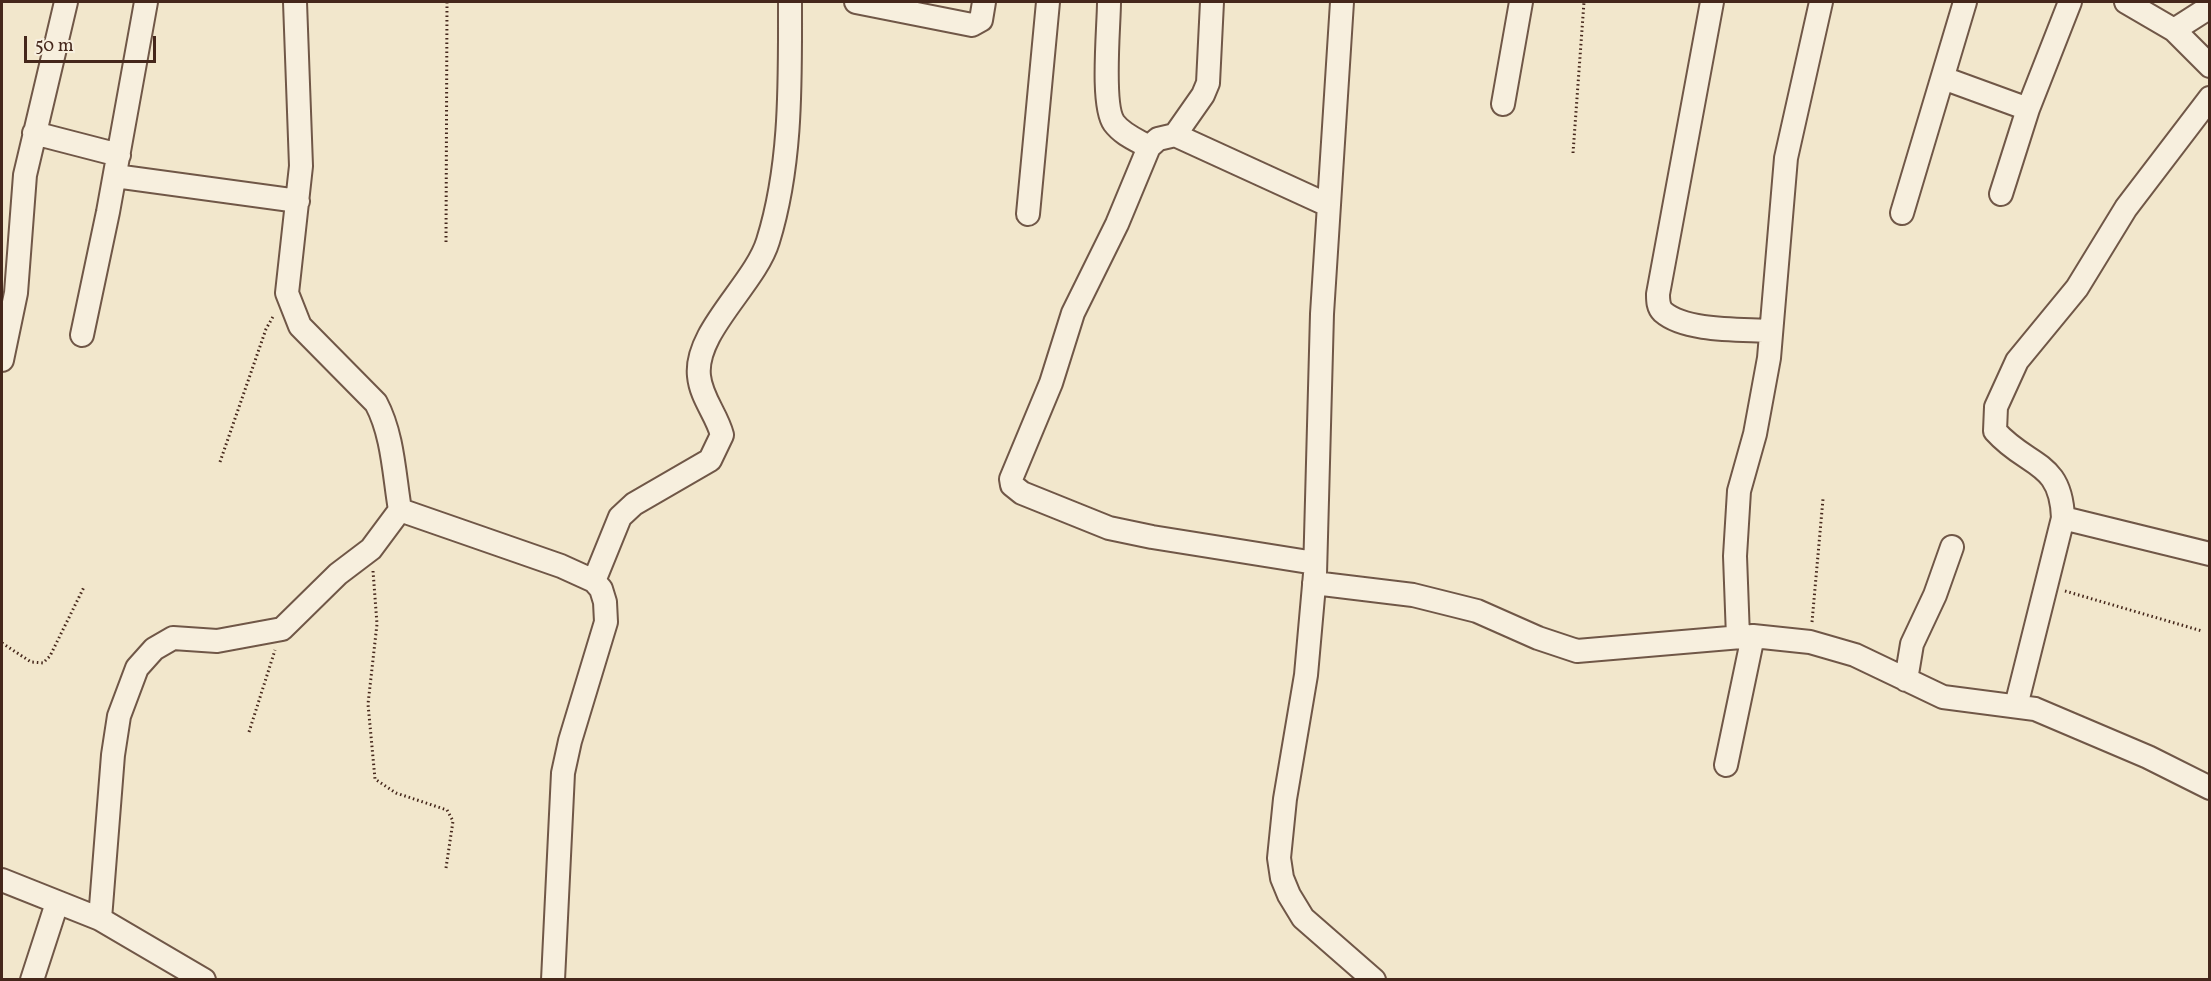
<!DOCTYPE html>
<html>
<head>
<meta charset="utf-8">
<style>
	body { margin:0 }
	#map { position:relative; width:2211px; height:981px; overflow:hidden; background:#f2e7cc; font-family:Vollkorn,serif }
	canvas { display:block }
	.frame { position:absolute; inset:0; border:3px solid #45271b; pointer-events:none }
	.scale { position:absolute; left:24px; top:36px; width:132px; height:27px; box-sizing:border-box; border:3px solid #45271b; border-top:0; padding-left:8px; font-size:18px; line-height:21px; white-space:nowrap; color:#45271b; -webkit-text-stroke:4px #f7efde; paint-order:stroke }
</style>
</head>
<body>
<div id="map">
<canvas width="2211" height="981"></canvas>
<div class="frame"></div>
<div class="scale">50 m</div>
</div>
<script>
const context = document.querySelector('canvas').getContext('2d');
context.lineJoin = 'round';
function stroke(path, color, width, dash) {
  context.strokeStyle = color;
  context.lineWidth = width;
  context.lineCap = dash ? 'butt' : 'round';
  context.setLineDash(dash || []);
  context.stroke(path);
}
const path = new Path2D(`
	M1573 153 1584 2
	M446 242 447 2
	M220 462 266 329 274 315
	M373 571 377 624 368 704 375 779 396 793 447 810 453 821 446 868
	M2065 591 2202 631
	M1812 622 1823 499
	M2 643 31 662 43 663 50 656 84 587
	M249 732 275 650`);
const minor = new Path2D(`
	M295 2 301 166 287 293 300 326 376 403C393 435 394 474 400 510L561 566 594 581 601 589 605 602 606 622 570 741 563 773 553 980
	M856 2 972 25 981 20 984 2
	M1109 2C1109 27 1101 105 1114 123 1123 135 1137 140 1149 147
	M1342 2 1322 314 1315 574 1306 675 1285 799 1279 858 1282 878 1289 895 1303 918 1374 980
	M1712 2 1658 294C1658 301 1658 307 1663 312 1686 332 1742 329 1771 331
	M2126 2 2174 30 2210 66
	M2174 30 2210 7
	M1943 78 2028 109
	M1503 104 1521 2
	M34 133 119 155
	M1175 135 1203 95 1208 83 1212 2
	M115 176 298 201
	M2001 194 2028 109 2070 2
	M1902 213 1965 2
	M1028 214 1048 2
	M82 335 108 212 146 2
	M2 360 16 293 25 175 66 2
	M2063 518 2210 554
	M1315 563 1152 537 1109 528 1022 493 1012 485 1011 479 1051 383 1073 313 1117 224 1149 147 1158 139 1175 135 1328 205
	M594 581 620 517 634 504 710 460 722 435C717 415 701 398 699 376 694 332 755 284 768 241 792 164 790 80 790 2
	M1314 583 1413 595 1477 611 1538 638 1577 651 1753 636 1810 642 1855 655 1943 697 2035 709 2148 757 2210 788
	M1738 637 1735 556 1739 491 1755 434 1769 358 1786 158 1821 2
	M1906 680 1912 644 1935 595 1952 547
	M2016 706 2063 518C2061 460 2028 468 1995 431L1996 407 2017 361 2077 288 2126 208 2210 98
	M1726 765 1753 636
	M2 880 100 919 204 980
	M100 919 113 755 119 716 137 668 154 649 173 638 217 641 282 629 338 574 371 549 400 510
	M32 980 57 903`);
stroke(minor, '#705747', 26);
stroke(path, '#45271b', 3, [1.5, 3]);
stroke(minor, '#f7efde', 22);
</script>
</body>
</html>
